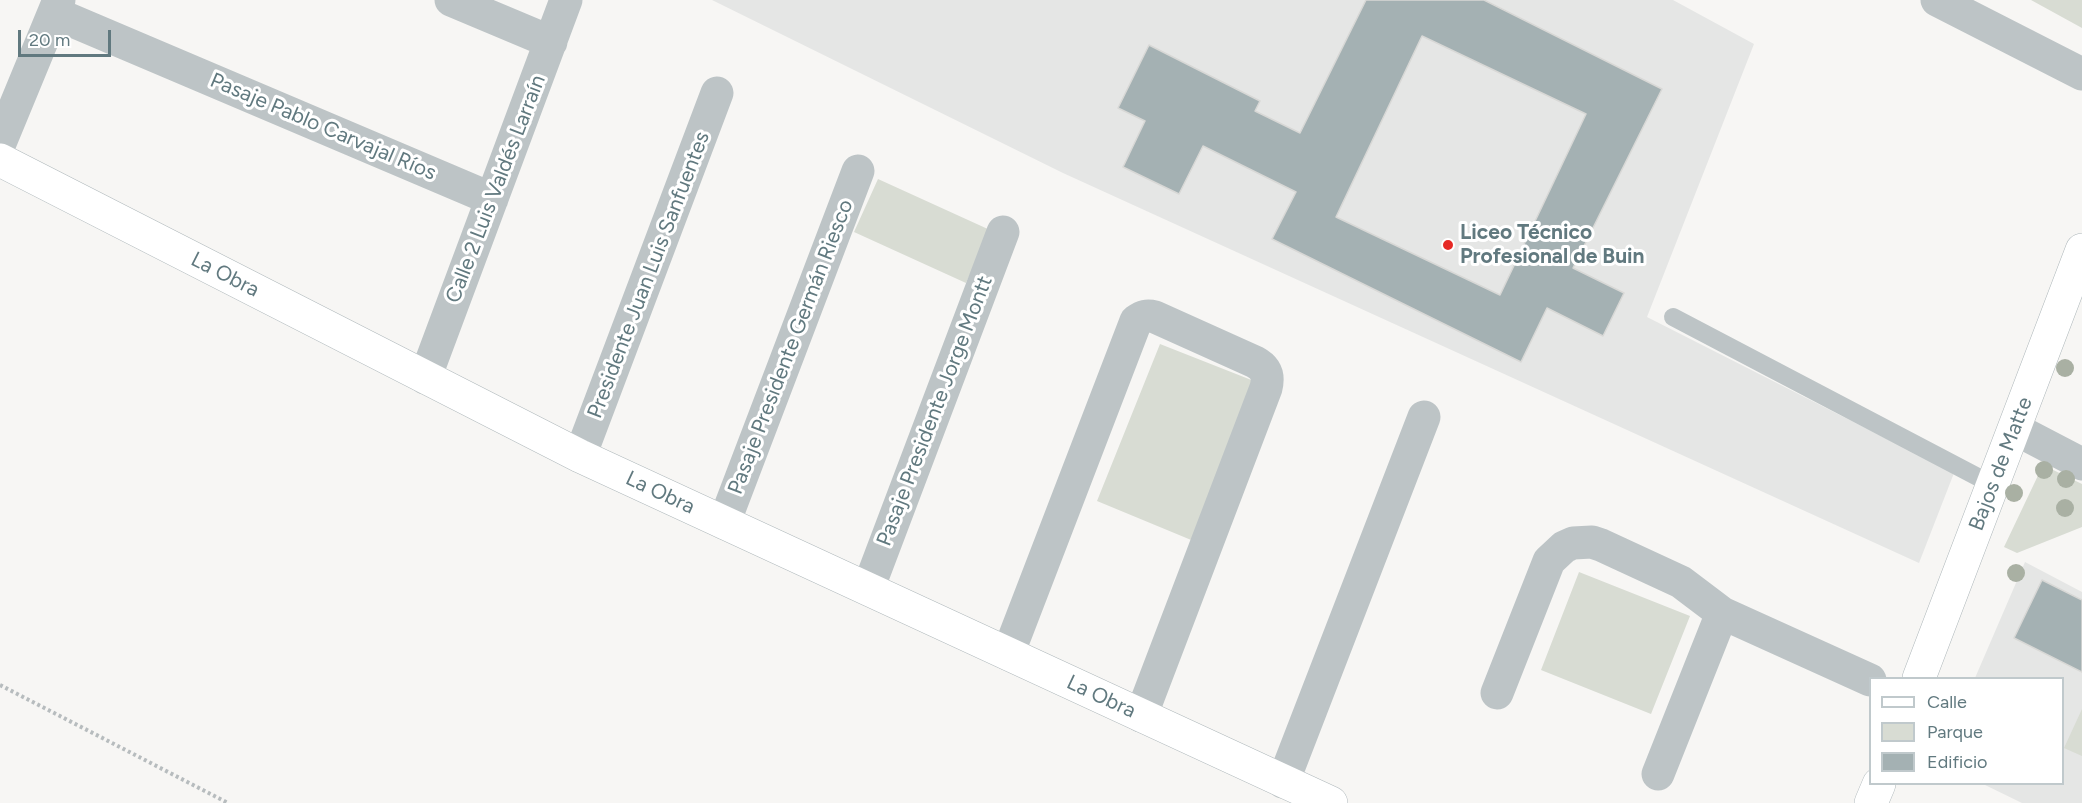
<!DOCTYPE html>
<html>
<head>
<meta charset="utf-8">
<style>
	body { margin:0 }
	#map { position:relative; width:2082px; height:803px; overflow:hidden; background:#f7f6f4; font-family:Figtree,sans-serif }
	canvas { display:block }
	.legend { position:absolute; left:1869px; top:677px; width:195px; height:108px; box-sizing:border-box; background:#fff; border:2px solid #c0c9cc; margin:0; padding:8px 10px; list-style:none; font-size:18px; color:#61797f }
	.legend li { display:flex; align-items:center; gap:12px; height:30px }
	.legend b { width:30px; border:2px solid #c0c9cc }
	.scale { position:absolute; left:18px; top:30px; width:93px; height:27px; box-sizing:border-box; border:3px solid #61797f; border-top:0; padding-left:8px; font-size:18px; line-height:21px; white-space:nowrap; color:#61797f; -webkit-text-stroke:4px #fff; paint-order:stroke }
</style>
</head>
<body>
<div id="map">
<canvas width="2082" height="803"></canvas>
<ul class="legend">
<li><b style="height:8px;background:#fff"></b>Calle</li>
<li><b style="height:16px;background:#d8dcd3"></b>Parque</li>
<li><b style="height:16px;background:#a4b1b3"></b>Edificio</li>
</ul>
<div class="scale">20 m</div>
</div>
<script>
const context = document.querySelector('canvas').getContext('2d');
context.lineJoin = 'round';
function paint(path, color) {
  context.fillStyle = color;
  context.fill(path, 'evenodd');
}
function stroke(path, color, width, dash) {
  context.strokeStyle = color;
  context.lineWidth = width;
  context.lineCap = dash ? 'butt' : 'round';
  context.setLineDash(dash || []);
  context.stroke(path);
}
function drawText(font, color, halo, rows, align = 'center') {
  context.font = font + ' Figtree,sans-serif';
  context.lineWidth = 6;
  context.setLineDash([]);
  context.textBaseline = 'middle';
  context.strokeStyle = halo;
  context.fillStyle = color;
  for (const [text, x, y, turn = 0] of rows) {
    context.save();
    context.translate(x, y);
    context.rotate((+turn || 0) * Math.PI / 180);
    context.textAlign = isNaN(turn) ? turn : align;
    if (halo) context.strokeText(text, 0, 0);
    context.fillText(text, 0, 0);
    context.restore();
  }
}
const built = new Path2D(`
	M712 0H1673L1754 44 1647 317 1954 473 1919 563 1063 173Z
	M2025 562 2082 592V803H2022L1983 784H2062V678H1975Z`);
const green = new Path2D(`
	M2031 0H2082V28Z
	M878 179 990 230 966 283 854 232Z
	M1160 344 1259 383 1196 542 1097 501Z
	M2043 465 2082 484V527L2017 553 2004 547Z
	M1579 572 1690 616 1651 714 1541 670Z
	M2082 709V756L2064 748Z`);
const building = new Path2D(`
	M1366 0H1484L1662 89 1573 268 1624 293 1603 336 1547 308 1521 362 1272 239 1296 192 1203 146 1179 194 1123 167 1145 121 1118 108 1149 45 1260 101 1255 111 1300 133ZM1422 36 1586 114 1500 295 1336 217Z
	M2042 580 2082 600V672L2014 638Z`);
const path = new Path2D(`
	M0 685 228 803`);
const lane = new Path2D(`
	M1673 317 1993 485`);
const street = new Path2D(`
	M451 0 551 42
	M1937 0 2082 74
	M54 13 492 199
	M0 143 59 0
	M425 378 566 0
	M2015 429 2082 464
	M580 456 717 93
	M724 523 858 171
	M868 589 1003 232
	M1008 654 1136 321C1143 316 1147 315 1155 317L1255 362C1266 368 1269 376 1266 388L1141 716
	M1497 693 1549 561 1564 547 1573 543 1592 542 1601 545 1681 582 1722 613 1870 680
	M1658 774 1722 613
	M1283 782 1424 417`);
const secondary = new Path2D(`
	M0 160 580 456 1331 803
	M1919 678 2082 250
	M1871 803 1879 784`);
const trees = [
	[2065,368],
	[2044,470],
	[2066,479],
	[2014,493],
	[2065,508],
	[2016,573]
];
const markers = [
	[1448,245,6,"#e62925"]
];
const streetNames = [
	["Pasaje Pablo Carvajal Ríos",323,127,23],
	["Calle 2 Luis Valdés Larraín",496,189,-69],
	["La Obra",225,275,27],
	["Presidente Juan Luis Sanfuentes",649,275,-69],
	["Pasaje Presidente Germán Riesco",791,347,-69],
	["Pasaje Presidente Jorge Montt",935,411,-69],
	["Bajos de Matte",2001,464,-69],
	["La Obra",660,493,25],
	["La Obra",1101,697,25]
];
const poiNames = [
	["Liceo Técnico",1460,233],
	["Profesional de Buin",1460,257]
];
paint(built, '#e5e6e5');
paint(green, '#d8dcd3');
paint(building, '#a4b1b3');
stroke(building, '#d8d8d6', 1.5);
stroke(secondary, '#afb8bb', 34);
stroke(path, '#b7bcbe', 4, [3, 3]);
stroke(lane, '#bdc4c6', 18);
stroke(street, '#bdc4c6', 33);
stroke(secondary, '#fff', 33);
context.fillStyle = '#a9b0a3';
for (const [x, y] of trees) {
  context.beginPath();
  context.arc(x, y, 9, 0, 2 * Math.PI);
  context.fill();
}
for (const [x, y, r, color] of markers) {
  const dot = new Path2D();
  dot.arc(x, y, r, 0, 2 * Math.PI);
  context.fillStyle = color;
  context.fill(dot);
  stroke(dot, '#fff', 2);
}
drawText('21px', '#61797f', '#fff', streetNames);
drawText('bold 21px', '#61797f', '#fff', poiNames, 'left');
</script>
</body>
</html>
